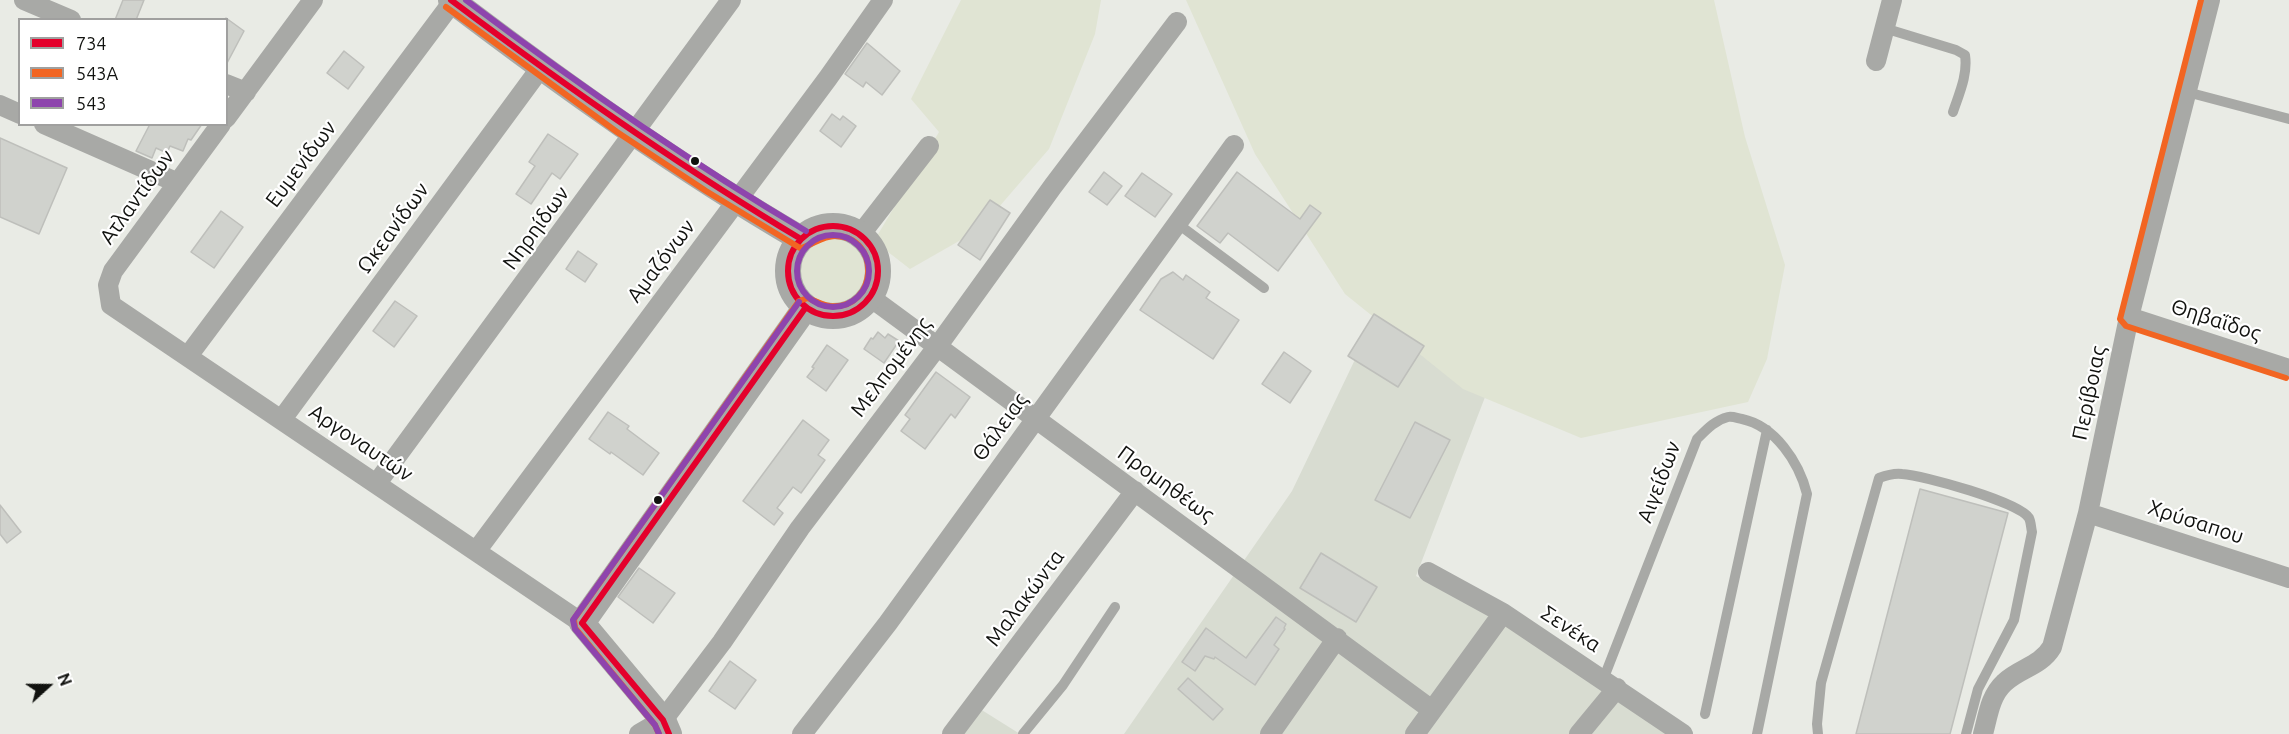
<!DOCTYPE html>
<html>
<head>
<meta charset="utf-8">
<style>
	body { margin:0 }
	#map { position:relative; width:2289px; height:734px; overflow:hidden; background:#e9ebe5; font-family:Ubuntu,sans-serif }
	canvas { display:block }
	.legend { position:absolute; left:18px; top:18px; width:210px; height:108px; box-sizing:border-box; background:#fff; border:2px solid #a0a09f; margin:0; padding:8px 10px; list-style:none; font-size:18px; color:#11120f }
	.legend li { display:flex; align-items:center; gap:12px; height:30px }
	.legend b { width:30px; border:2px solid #a0a09f }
	.north { position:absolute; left:18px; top:656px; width:60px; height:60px; -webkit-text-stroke:4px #fff; paint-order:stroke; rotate:69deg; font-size:16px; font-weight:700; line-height:24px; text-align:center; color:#11120f }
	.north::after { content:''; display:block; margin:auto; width:21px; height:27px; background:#11120f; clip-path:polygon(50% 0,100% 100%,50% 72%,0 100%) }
</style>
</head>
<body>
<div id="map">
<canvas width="2289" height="734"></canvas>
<ul class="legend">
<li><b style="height:8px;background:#e4002b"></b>734</li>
<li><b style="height:8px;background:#f26522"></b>543A</li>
<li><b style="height:8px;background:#8e44ad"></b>543</li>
</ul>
<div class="north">N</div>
</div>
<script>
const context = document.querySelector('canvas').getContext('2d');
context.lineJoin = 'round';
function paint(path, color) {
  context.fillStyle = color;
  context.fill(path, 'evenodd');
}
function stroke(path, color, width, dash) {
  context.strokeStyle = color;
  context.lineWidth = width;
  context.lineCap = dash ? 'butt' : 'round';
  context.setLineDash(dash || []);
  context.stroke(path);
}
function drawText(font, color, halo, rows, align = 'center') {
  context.font = font + ' Ubuntu,sans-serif';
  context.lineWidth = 4.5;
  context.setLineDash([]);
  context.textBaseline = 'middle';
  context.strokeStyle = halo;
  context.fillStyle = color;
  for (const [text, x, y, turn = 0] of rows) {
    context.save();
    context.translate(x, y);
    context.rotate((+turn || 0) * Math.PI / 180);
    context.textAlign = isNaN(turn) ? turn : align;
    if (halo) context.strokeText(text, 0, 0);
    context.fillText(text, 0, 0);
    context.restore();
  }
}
const built = new Path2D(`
	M1384 299 1492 379 1416 576 1514 628 1672 734H1124L1292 491Z
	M969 702 1020 734H944Z`);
const green = new Path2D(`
	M961 0H1101L1095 34 1049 149 986 222 966 237 910 269 874 241 939 132 911 99Z
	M1186 0H1714L1745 137 1785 265 1767 359 1748 402 1581 438 1463 389 1345 294 1255 154Z
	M799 270a35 35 0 1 1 70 0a35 35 0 1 1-70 0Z`);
const building = new Path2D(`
	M123 0H144L136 20H115Z
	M226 18 244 31 226 65Z
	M867 43 900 71 882 95 866 82 863 87 845 74Z
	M344 51 364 67 348 89 327 73Z
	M832 114 840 120 843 116 856 126 841 147 820 131Z
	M150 124H202L191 140 188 139 183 151 170 146 167 153 156 148 152 158 136 151Z
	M548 134 578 154 560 179 552 173 531 204 516 194 535 166 529 162Z
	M0 138 67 168 39 234 0 217Z
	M1104 172 1122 186 1107 205 1089 192Z
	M1237 172 1300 219 1310 205 1321 213 1278 271 1228 233 1220 243 1197 226Z
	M1142 173 1172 194 1155 217 1125 196Z
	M990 200 1010 213 980 260 958 245Z
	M221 211 243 227 214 268 191 252Z
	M578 251 597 264 585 282 566 269Z
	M1173 272 1183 280 1186 275 1210 292 1206 298 1239 320 1213 359 1140 310 1161 279Z
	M395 301 417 316 394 347 373 331Z
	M1374 314 1424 346 1398 387 1348 356Z
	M878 332 885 338 888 334 899 341 884 363 864 349 871 338 873 339Z
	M827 345 848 360 826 391 807 377 814 368 812 367Z
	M1284 352 1311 371 1290 403 1262 384Z
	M936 372 970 397 955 418 951 414 925 449 901 431 910 419 905 415Z
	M608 412 629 426 627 429 659 453 643 475 611 452 610 454 589 439Z
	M803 420 829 440 818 455 825 460 801 493 793 487 777 508 783 513 774 525 743 501Z
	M1415 422 1450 440 1410 518 1375 500Z
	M1920 489 2008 513 1950 734H1856Z
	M0 505 21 532 7 543 0 534Z
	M1321 553 1377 587 1356 622 1300 588Z
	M639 568 675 593 653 623 618 597Z
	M1276 617 1286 624 1284 628 1285 629 1274 645 1279 649 1255 685 1215 657 1214 659 1205 656 1195 671 1182 662 1206 628 1246 658Z
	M730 661 756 680 735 709 709 691Z
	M1188 678 1223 709 1213 720 1178 689Z`);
const service = new Path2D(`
	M1884 28 1956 50 1965 55C1968 75 1959 94 1953 112
	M2187 92 2289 119
	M1178 224 1264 288
	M1603 680 1697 439C1706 430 1715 420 1728 417 1732 416 1737 418 1742 419 1775 426 1799 462 1807 494L1757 734
	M1705 714 1767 430
	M1023 734 1063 685 1115 607
	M1818 734 1817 724 1821 683 1879 478C1887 475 1894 473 1902 474 1923 475 2019 502 2029 518 2031 522 2031 528 2032 532L2014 620 1978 689 1966 734`);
const minor = new Path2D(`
	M24 0 71 20
	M1876 61 1892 0
	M226 84 246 92
	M0 105 20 114
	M226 118 313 0
	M44 124 178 183
	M221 124 113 271 108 285 111 305 582 623
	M860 235 929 146
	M870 297 1432 710
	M2129 317 2289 369
	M188 356 454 0
	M282 419 542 66
	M377 483 731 0
	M2088 513 2289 578
	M477 550 828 78 883 0
	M1428 572 1503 613 1683 734
	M639 734 663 720 722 642 800 528 937 347 1053 186 1177 22
	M802 734 888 623 1234 145
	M952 734 1135 491
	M1270 734 1337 638
	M1415 734 1503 613
	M1579 734 1617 688
	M1983 734C1988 716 1990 696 2004 683 2019 668 2040 667 2052 647L2088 513 2129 317 2210 0`);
const tertiary = new Path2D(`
	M451 0C563 85 679 168 801 239
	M788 271a45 45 0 1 1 90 0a45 45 0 1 1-90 0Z
	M669 734 663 720 582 623 806 307`);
const bus1 = new Path2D(`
	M451 0C564 85 679 166 801 239
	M788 271a45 45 0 1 1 90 0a45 45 0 1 1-90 0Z
	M582 623 806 307
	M582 623 663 720 669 734`);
const bus2 = new Path2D(`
	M2201 0 2120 319 2126 326 2286 378
	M446 7 617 132 706 191 800 248C812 246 821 236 835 236 882 236 878 311 830 306 823 305 815 301 808 298L799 301 574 619 575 628 655 725 659 734`);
const bus3 = new Path2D(`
	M466 0C576 83 688 161 806 231
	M797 271a36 36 0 1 1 72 0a36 36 0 1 1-72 0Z
	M659 734 655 725 575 629 573 620 799 302`);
const markers = [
	[695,161,5,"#11120f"],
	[658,500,5,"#11120f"]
];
const streetNames = [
	["Ευμενίδων",301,164,-53],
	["Ατλαντίδων",137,197,-54],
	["Ωκεανίδων",393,228,-54],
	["Νηρηίδων",536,228,-54],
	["Αμαζόνων",661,261,-53],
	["Θηβαΐδος",2216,320,18],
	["Μελπομένης",891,367,-53],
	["Περίβοιας",2089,393,-78],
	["Θάλειας",1000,427,-54],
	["Αργοναυτών",361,443,34],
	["Αιγείδων",1659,482,-69],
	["Προμηθέως",1166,484,36],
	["Χρύσαπου",2196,522,18],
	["Μαλακώντα",1025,598,-53],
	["Σενέκα",1571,629,33]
];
paint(built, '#d8dcd1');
paint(green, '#e0e4d3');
paint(building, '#d0d2cd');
stroke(building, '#bebfbb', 1.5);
stroke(service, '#a8a9a6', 10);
stroke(minor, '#a8a9a6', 20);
stroke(tertiary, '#a8a9a6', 26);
stroke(bus1, '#e4002b', 6);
stroke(bus2, '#f26522', 6);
stroke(bus3, '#8e44ad', 6);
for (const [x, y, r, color] of markers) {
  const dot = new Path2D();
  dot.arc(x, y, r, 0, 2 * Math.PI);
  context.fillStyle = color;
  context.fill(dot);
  stroke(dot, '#fff', 2);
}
drawText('21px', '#11120f', '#fff', streetNames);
</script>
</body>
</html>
